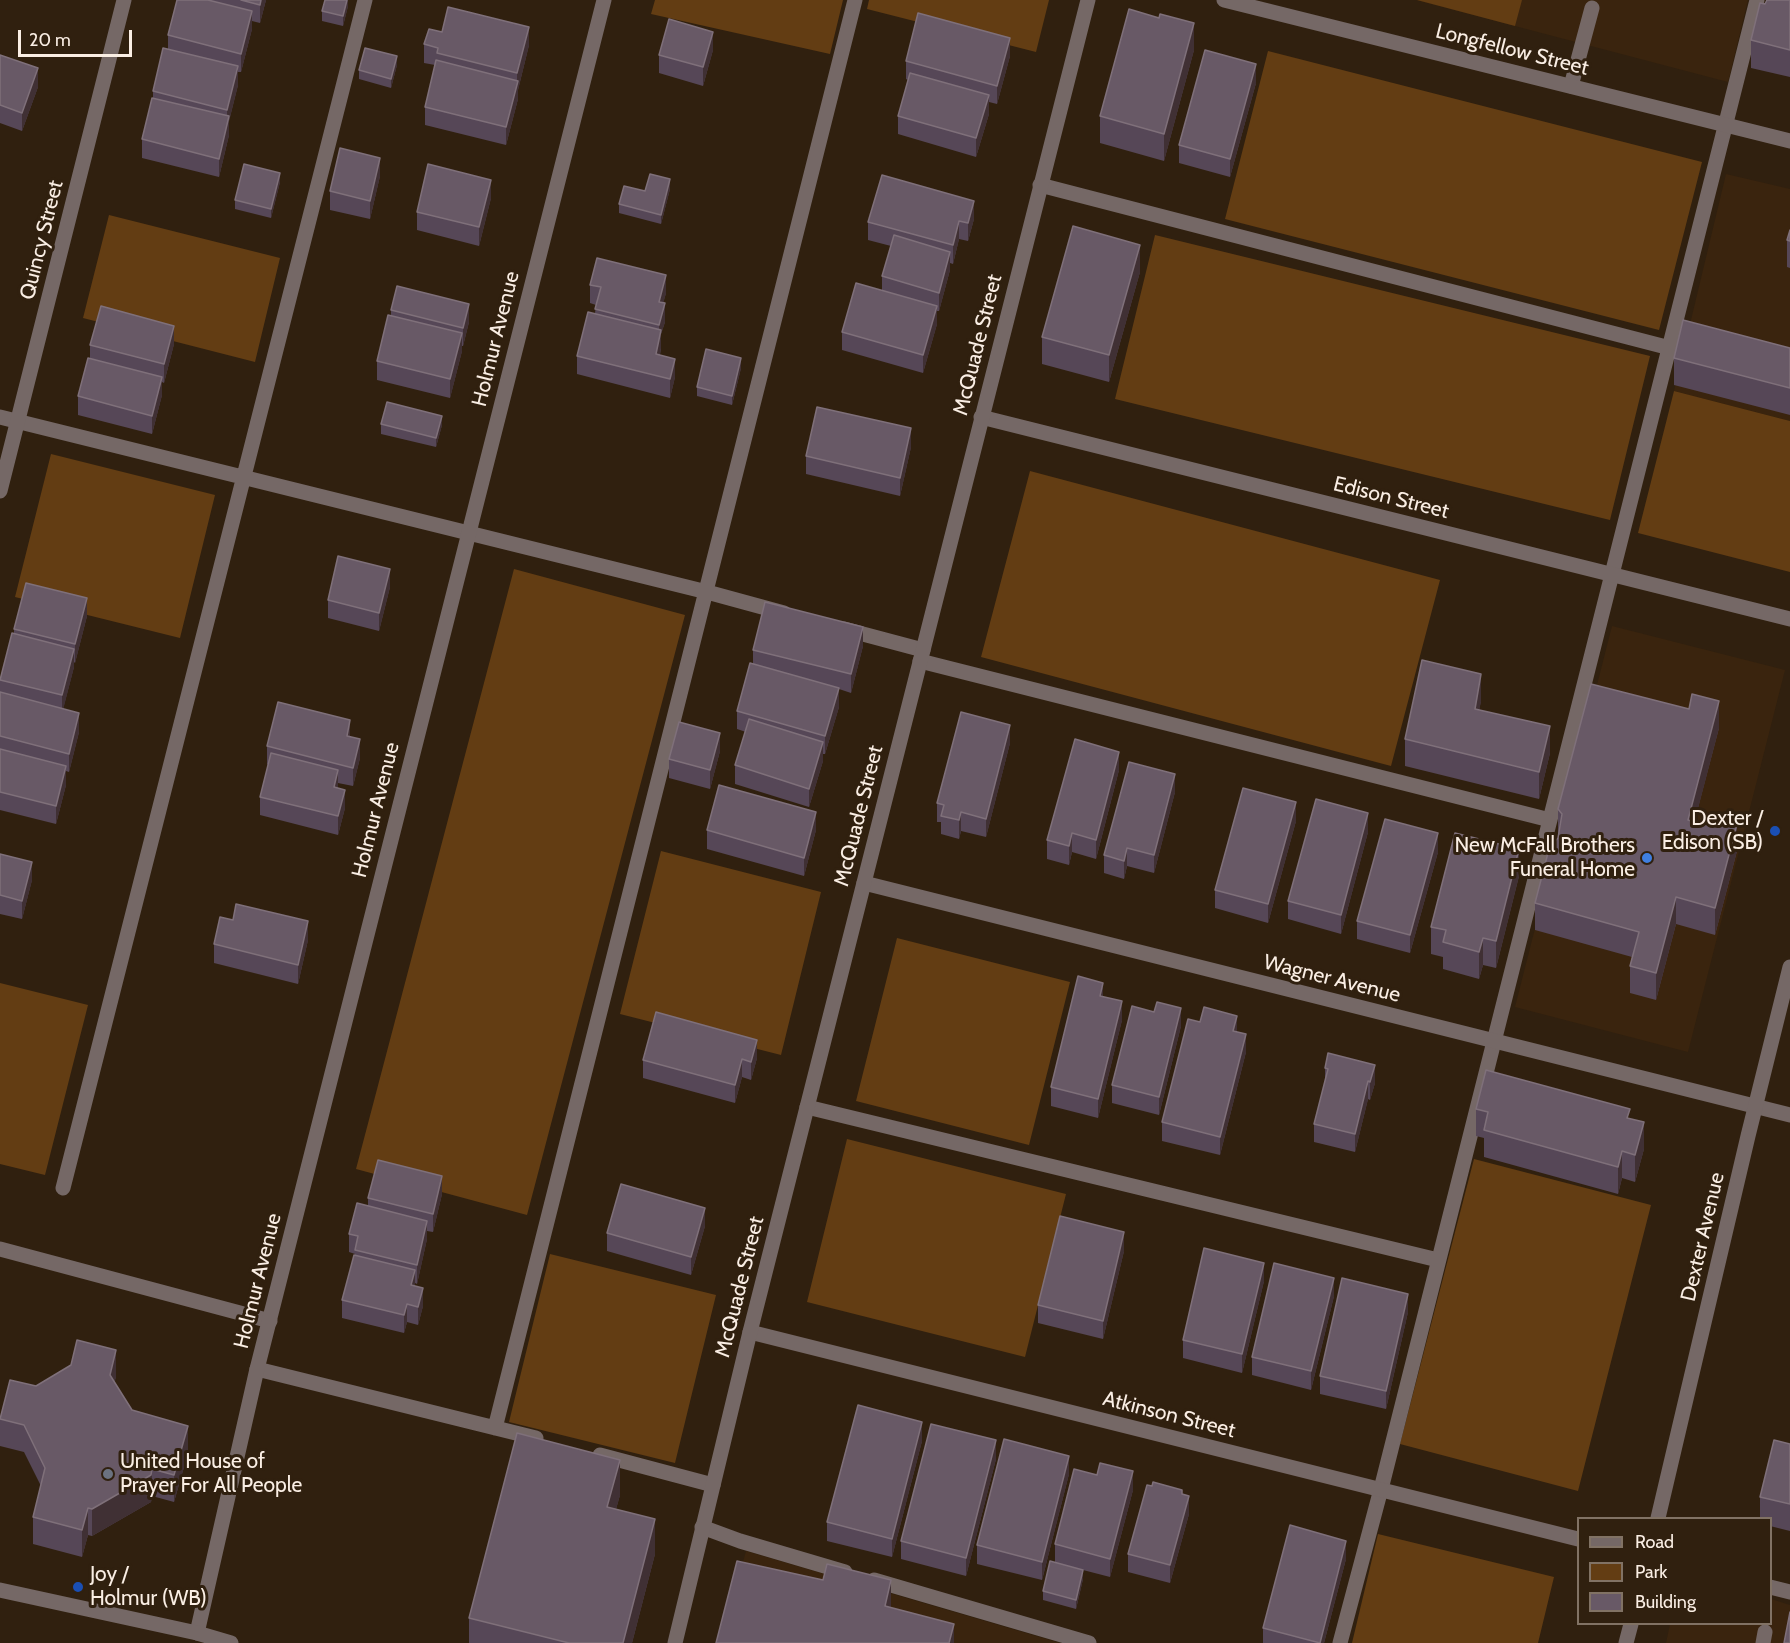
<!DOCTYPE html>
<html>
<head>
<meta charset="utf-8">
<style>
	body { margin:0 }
	#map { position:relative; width:1790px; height:1643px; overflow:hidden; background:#30200f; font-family:Cabin,sans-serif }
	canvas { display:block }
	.legend { position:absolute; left:1577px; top:1517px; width:195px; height:108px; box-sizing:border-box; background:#30200f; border:2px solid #817264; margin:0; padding:8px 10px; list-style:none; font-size:18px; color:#faeee4 }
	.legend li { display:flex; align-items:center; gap:12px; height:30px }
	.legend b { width:30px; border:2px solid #817264 }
	.scale { position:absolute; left:18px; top:30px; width:114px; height:27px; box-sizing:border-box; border:3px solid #faeee4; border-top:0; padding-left:8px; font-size:18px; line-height:21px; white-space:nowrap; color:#faeee4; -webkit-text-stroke:4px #30200f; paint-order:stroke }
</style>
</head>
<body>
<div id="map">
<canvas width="1790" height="1643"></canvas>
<ul class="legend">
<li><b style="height:8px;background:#756866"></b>Road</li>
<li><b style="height:16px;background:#633d13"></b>Park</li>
<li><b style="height:16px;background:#685966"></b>Building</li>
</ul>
<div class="scale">20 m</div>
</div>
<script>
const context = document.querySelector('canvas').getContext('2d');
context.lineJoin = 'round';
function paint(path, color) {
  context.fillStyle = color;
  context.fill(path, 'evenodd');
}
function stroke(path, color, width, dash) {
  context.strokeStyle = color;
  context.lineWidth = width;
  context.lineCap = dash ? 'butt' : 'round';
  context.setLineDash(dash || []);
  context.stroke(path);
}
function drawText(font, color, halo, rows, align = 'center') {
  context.font = font + ' Cabin,sans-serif';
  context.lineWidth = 6;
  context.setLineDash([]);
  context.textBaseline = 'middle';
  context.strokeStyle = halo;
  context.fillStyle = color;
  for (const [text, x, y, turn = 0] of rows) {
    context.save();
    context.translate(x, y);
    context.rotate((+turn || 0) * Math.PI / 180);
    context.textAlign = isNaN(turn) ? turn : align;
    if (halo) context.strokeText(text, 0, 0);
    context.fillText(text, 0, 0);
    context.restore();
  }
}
const built = new Path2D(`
	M1416 0H1748L1728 82Z
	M1726 174 1790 189V421L1674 391Z
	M1612 626 1785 670 1688 1052 1515 1007Z
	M746 1551 1060 1643H721Z
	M1771 1599 1790 1605V1643H1666L1670 1624H1770Z`);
const green = new Path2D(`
	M655 0H843L830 54 651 14Z
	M869 0H1049L1036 52 867 9Z
	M1417 0H1522L1515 26Z
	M1268 51 1702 162 1659 330 1225 219Z
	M109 215 280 258 255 362 83 318Z
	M1155 235 1650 356 1610 520 1115 399Z
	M1674 391 1790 421V572L1638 533Z
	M51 454 215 495 180 638 15 597Z
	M1030 471 1440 580 1391 766 981 657Z
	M514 569 685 615 527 1215 356 1169Z
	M661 851 821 892 781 1055 620 1014Z
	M897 938 1070 982 1029 1145 856 1101Z
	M0 983 88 1005 45 1175 0 1164Z
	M847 1139 1066 1194 1025 1357 807 1302Z
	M1474 1159 1651 1205 1578 1491 1400 1444Z
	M550 1254 716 1295 675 1463 509 1422Z
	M1378 1534 1554 1577 1538 1643H1352Z`);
const service = new Path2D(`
	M1571 86 1592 8
	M1040 185 1670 348
	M0 417 707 592 784 613
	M844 629 923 650
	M920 661 1550 820
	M807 1107 1438 1260
	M63 1188 365 0
	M0 1249 270 1321
	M257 1369 536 1438
	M495 1428 855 0
	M600 1455 713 1485
	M702 1527 740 1541 845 1572
	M874 1580 1089 1643
	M1340 1643 1381 1489 1757 0
	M1763 1643 1765 1632`);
const minor = new Path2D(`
	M1224 0 1790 141
	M981 417 1790 619
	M0 491 124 0
	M864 883 1790 1115
	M750 1332 1578 1539
	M1770 1587 1790 1592
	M197 1633 257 1369 604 0`);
const tertiary = new Path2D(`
	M1658 1518 1748 1136 1790 967
	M0 1590 197 1633 231 1643
	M675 1643 750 1332 1088 0
	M1626 1643 1631 1624`);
const wall = new Path2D(`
	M177 0H266L260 23 252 21V29L241 72H238V85L229 121V135L219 177 142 158V139L153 98V91L168 49V35Z
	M348 0V6L343 26 322 21V11Z
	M1790 0V77L1751 68V40L1765 4Z
	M442 32 529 45 518 90V99L506 145 425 125V107L435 65 424 63V44Z
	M713 50 703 86 659 73V55Z
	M1194 50 1164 161 1100 143V116Z
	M0 55 38 87 22 131 0 123Z
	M1010 56 997 104 989 102V114L976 157 898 134V116L908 80 906 79V61Z
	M397 65 391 88 359 79V70Z
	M1256 83 1230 177 1179 163V145Z
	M380 176 370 219 330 210V191Z
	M280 182 271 218 235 209V200Z
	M670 189 661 224 619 213V204L645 191Z
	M491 198 479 246 417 230V212Z
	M974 219 968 241 959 239 953 264 950 263V270L939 311H937V324L923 373 842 350V332L882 290V276L891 246 868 240V222Z
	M1790 230V268L1787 267V240Z
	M1140 272 1109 382 1042 364V337Z
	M590 285 666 293 663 303 665 322 661 334V348L660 355 675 377 670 398 577 374V356L595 313 596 305 590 303Z
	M391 310 469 322 463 346H462V351L450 398 377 380V361L391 315Z
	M174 344 164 383 162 382V395L152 434 78 415V396L90 358V345Z
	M1790 348V415L1674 385V358Z
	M741 368 732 405 697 396V387Z
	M381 424 442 425 436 447 381 434Z
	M911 447 900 496 806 474V456Z
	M390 587 379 631 328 618V600Z
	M87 616 75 663 74 662V667L63 709 79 732 69 772 66 771V785L56 824 0 810V680L14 633V629Z
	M863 646 851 693 839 689V707L825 754H823V761L809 807 735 784V765L746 732 737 729V711L753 664V650Z
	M1481 701 1479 710 1550 753 1539 799 1405 766V739Z
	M1719 728 1694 823 1737 851 1715 935 1676 924 1656 1000 1630 993V966L1632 957 1535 930V903L1558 838V809Z
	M350 737 360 758 353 786 338 783V788L345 808 338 835 260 815V797L268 765 267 764V746Z
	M1010 743 986 837 961 831 959 839 941 834V822H937V803Z
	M720 751 710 789 669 778V759Z
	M1119 770 1096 859 1072 852 1069 865 1047 859V840Z
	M1175 792 1154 873 1127 866 1124 879 1104 873V855Z
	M1296 821 1268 923 1215 908V890Z
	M707 830H816L804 876 707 849Z
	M1368 832 1341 934 1288 919V901Z
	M1438 852 1410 953 1357 939V921Z
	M0 854 32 880 22 919 0 914Z
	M1519 876 1496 968 1483 965 1479 979 1443 969V957L1431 954V927Z
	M308 940 298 984 214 963V944Z
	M1122 1020 1098 1118 1051 1106V1087Z
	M1181 1026 1159 1115 1112 1103V1085Z
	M1237 1032 1246 1052 1220 1155 1162 1141V1122Z
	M757 1058 751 1080 742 1077 735 1103 643 1078V1060Z
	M1325 1068 1375 1083 1370 1100 1368 1099 1355 1152 1314 1142V1124L1325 1081Z
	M1476 1109 1630 1119 1644 1149 1635 1182 1622 1178 1618 1194 1484 1157V1138L1476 1136Z
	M442 1194 433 1232 427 1231V1239L417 1284 415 1283V1286L423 1306 418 1325 407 1322 404 1333 342 1318V1300L355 1255V1254L349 1252V1234L368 1206V1198Z
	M705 1226 691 1275 607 1251V1233Z
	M1124 1251 1103 1339 1038 1323V1305Z
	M1264 1281 1242 1373 1183 1358V1340Z
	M1334 1296 1311 1390 1252 1375V1357Z
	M1408 1312 1386 1409 1320 1394V1376Z
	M116 1377 114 1382 132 1410 188 1453 174 1502 152 1496 151 1502 92 1536 88 1535 82 1557 33 1544V1517L41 1486 24 1452 0 1446V1418L36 1386Z
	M922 1441 892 1557 827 1541V1522Z
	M1790 1444V1531L1770 1526V1518H1760V1497Z
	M996 1459 966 1576 901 1559V1541Z
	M1069 1474 1042 1580 977 1564V1545Z
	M1133 1490 1110 1577 1083 1570V1579L1076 1609 1043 1600V1591L1055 1562V1544Z
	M1182 1494 1189 1514 1170 1583 1128 1572V1554Z
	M620 1495 616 1509 655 1554 632 1643H469V1618Z
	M1346 1559 1324 1643H1263V1628Z`);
const shadedWall = new Path2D(`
	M261 0H266L260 23V5Z
	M347 0H348V6L343 26V16Z
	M252 11V29L241 72V54Z
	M1194 23V50L1164 161V134Z
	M529 27V45L518 90V99L506 145V127L517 83V73Z
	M713 32V50L703 86V67Z
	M1010 38V56L997 104V86Z
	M397 56V65L391 88V79Z
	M1256 64V83L1230 177V159Z
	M238 66V85L229 121V135L219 177V159L227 123V110Z
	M38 68V87L22 131V113Z
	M989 95V114L976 157V138Z
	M380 158V176L370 219V201Z
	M280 173V182L271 218V209Z
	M670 179V189L661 224V215Z
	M491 180V198L479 246V227Z
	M974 201V219L968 241V223Z
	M959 221V239L953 264V245Z
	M1140 245V272L1109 382V355Z
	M950 252V270L939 311V293Z
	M666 275V293L659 320V302Z
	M665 303V322L661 334V348L656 372V354L659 340V325Z
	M469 304V322L463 346V328Z
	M937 306V324L923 373V355Z
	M174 326V344L164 383V364Z
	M462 333V351L450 398V379Z
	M741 358V368L732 405V396Z
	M675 359V377L670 398V379Z
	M162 377V395L152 434V416Z
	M442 416V425L436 447V438Z
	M911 428V447L900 496V478Z
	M390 569V587L379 631V613Z
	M87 598V616L75 663V644Z
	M863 627V646L851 693V674Z
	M74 649V667L62 714V695Z
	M1481 674V701L1475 736V709Z
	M839 688V707L825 754V736Z
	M1719 701V728L1688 847V820Z
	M79 713V732L69 772V754Z
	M350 720V739L347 736Z
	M1010 725V743L986 837V819Z
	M1550 726V753L1539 799V772Z
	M720 733V751L710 789V770Z
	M360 739V758L353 786V768Z
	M823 742V761L809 807V789Z
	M1119 752V770L1096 859V840Z
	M66 766V785L56 824V806Z
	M338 770V789L334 787Z
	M1175 774V792L1154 873V855Z
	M345 790V808L338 835V816Z
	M1296 802V821L1268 923V904Z
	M816 812V830L804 876V858Z
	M961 812V831L959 839V820Z
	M1368 813V832L1341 934V915Z
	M1737 824V851L1715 935V908Z
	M1072 833V852L1069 865V846Z
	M1438 833V852L1410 953V935Z
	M1127 848V866L1124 879V861Z
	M1519 849V876L1496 968V941Z
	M32 862V880L22 919V901Z
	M1676 897V924L1656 1000V973Z
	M308 921V940L298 984V965Z
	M1483 938V965L1479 979V952Z
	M1103 983V1001L1100 996Z
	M1122 1001V1020L1098 1118V1099Z
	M1181 1008V1026L1159 1115V1097Z
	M1237 1016V1034L1233 1031Z
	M1246 1034V1052L1220 1155V1137Z
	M757 1040V1058L751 1080V1062Z
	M742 1059V1077L735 1103V1085Z
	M1375 1065V1083L1370 1100V1082Z
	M1368 1081V1099L1355 1152V1134Z
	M1644 1122V1149L1635 1182V1155Z
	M1622 1151V1178L1618 1194V1167Z
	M442 1176V1194L433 1232V1214Z
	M705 1208V1226L691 1275V1257Z
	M427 1221V1239L417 1284V1265Z
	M1124 1232V1251L1103 1339V1321Z
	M1264 1263V1281L1242 1373V1354Z
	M415 1270V1288L411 1285Z
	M1334 1278V1296L1311 1390V1371Z
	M423 1288V1306L418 1325V1307Z
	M1408 1294V1312L1386 1409V1391Z
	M407 1304V1322L404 1333V1315Z
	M116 1350V1377L110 1402V1375Z
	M922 1422V1441L892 1557V1539Z
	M188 1426V1453L174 1502V1475Z
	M996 1440V1459L966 1576V1558Z
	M1069 1456V1474L1042 1580V1562Z
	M620 1460V1495L607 1542V1507Z
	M152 1469V1496L151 1502 92 1536V1509Z
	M1133 1471V1490L1110 1577V1559Z
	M1189 1496V1514L1170 1583V1565Z
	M88 1508V1535L82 1557V1530Z
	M655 1519V1554L632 1643H623Z
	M1346 1541V1559L1324 1643H1320Z
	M1083 1570V1579L1076 1609V1600Z
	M891 1580V1607L885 1606Z
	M954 1624V1643H949Z`);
const building = new Path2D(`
	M177 0H208L252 11 241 54 168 35Z
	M241 0H261L260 5Z
	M325 0H347L343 16 322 11Z
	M1767 0H1790V50L1751 40 1760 3 1765 4Z
	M448 7 529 27 517 73 437 53 438 48 424 44 429 29 442 32Z
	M1129 9 1159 18 1160 14 1194 23 1164 134 1100 116Z
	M918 13 1010 38 997 86 906 61Z
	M669 19 713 32 703 67 659 55Z
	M163 48 238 66 227 110 153 91Z
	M365 48 397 56 391 79 359 70Z
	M1205 50 1256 64 1230 159 1179 145Z
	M0 55 38 68 22 113 0 105Z
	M436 60 518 81 506 127 425 107Z
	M910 73 989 95 976 138 898 116Z
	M152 98 229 116 219 159 142 139Z
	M340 148 380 158 370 201 330 191Z
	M244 164 280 173 271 209 235 200Z
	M428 164 491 180 479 227 417 212Z
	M650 174 670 179 661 215 619 204 624 186 645 191Z
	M882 175 974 201 968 223 959 221 953 245 868 222Z
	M1073 226 1140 245 1109 355 1042 337Z
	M1790 230V241L1787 240Z
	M894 235 950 252 939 293 882 276Z
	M597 258 666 275 659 302 665 303 659 325 595 309 601 287 590 285Z
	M856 283 937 306 923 355 842 332Z
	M397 286 469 304 463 328 391 310Z
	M101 306 174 326 164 364 90 345Z
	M588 312 661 330 656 354 675 359 670 379 577 356Z
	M388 315 462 333 450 379 377 361Z
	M1683 320 1790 348V388L1674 358Z
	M706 349 741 358 732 396 697 387Z
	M88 358 162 377 152 416 78 396Z
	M387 402 442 416 436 438 381 424Z
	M817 407 911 428 900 478 806 456Z
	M338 556 390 569 379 613 328 600Z
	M26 583 87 598 75 644 14 629Z
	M765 602 863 627 851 674 753 650Z
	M12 633 74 649 62 695 0 680Z
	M1422 660 1481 674 1475 709 1550 726 1539 772 1405 739Z
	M750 663 839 688 825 736 737 711Z
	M1591 684 1689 709 1692 694 1719 701 1688 820 1700 824 1703 814 1737 824 1715 908 1676 897 1656 973 1630 966 1639 932 1535 903 1549 849 1558 838 1562 814 1558 809Z
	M0 692 79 713 69 754 0 736Z
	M278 702 350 720 347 736 360 739 353 768 267 746Z
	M961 712 1010 725 986 819 961 812 959 820 941 816 944 805 937 803Z
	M749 719 823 742 809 789 735 765Z
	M679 722 720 733 710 770 669 759Z
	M1075 739 1119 752 1096 840 1072 833 1069 846 1047 840Z
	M0 749 66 766 56 806 0 792Z
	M271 753 338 770 334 787 345 790 338 816 260 797Z
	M1129 762 1175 774 1154 855 1127 848 1124 861 1104 855Z
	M719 785 816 812 804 858 707 830Z
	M1243 788 1296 802 1268 904 1215 890Z
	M1316 799 1368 813 1341 915 1288 901Z
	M1385 819 1438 833 1410 935 1357 921Z
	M1455 833 1519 849 1496 941 1483 938 1479 952 1443 942 1446 930 1431 927Z
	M0 854 32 862 22 901 0 895Z
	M236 904 308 921 298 965 214 944 220 917 233 920Z
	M1078 976 1103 983 1100 996 1122 1001 1098 1099 1051 1087Z
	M1157 1002 1181 1008 1159 1097 1112 1085 1132 1006 1154 1012Z
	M1204 1007 1237 1016 1233 1031 1246 1034 1220 1137 1162 1122 1188 1019 1200 1022Z
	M656 1012 757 1040 751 1062 742 1059 735 1085 643 1060Z
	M1328 1053 1375 1065 1370 1082 1368 1081 1355 1134 1314 1124 1328 1069 1325 1068Z
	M1486 1070 1630 1109 1627 1118 1644 1122 1635 1155 1622 1151 1618 1167 1484 1130 1488 1112 1476 1109Z
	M378 1160 442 1176 433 1214 368 1198Z
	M621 1184 705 1208 691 1257 607 1233Z
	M357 1203 427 1221 417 1265 355 1250 358 1236 349 1234Z
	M1060 1216 1124 1232 1103 1321 1038 1305Z
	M1204 1248 1264 1263 1242 1354 1183 1340Z
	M354 1255 415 1270 411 1285 423 1288 418 1307 407 1304 404 1315 342 1300Z
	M1274 1263 1334 1278 1311 1371 1252 1357Z
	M1342 1278 1408 1294 1386 1391 1320 1376Z
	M77 1340 116 1350 110 1375 132 1410 188 1426 174 1475 152 1469 151 1475 92 1509 88 1508 82 1530 33 1517 45 1468 24 1425 0 1419 10 1380 36 1386 71 1365Z
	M858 1405 922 1422 892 1539 827 1522Z
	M931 1424 996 1440 966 1558 901 1541Z
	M517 1433 620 1460 607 1507 655 1519 623 1643H569L469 1618Z
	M1004 1439 1069 1456 1042 1562 977 1545Z
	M1774 1440 1790 1444V1504L1760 1497Z
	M1100 1463 1133 1471 1110 1559 1055 1544 1074 1469 1097 1475Z
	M1153 1482 1182 1490V1494L1189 1496 1170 1565 1128 1554 1147 1485 1152 1486Z
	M1290 1525 1346 1541 1320 1643 1263 1628Z
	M737 1561 823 1580 827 1564 891 1580 885 1606 954 1624 949 1643H716Z
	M1050 1561 1083 1570 1076 1600 1043 1591Z
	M1790 1612V1643H1784Z`);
const markers = [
	[1775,831,6,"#1a4fb4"],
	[1647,858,6,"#3f7fe0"],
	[108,1474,6,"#6b7280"],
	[78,1587,6,"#1a4fb4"]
];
const streetNames = [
	["Longfellow Street",1512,50,14],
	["Quincy Street",42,240,-76],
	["Holmur Avenue",496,339,-76],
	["McQuade Street",978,345,-76],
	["Edison Street",1391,498,14],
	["Holmur Avenue",376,810,-76],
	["McQuade Street",859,816,-76],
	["Wagner Avenue",1332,979,14],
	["Dexter Avenue",1703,1237,-77],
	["Holmur Avenue",258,1281,-76],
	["McQuade Street",740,1287,-76],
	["Atkinson Street",1169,1415,14]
];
const poiNames = [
	["Dexter /",1763,819],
	["Edison (SB)",1763,843],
	["New McFall Brothers",1635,846],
	["Funeral Home",1635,870],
	["United House of",120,1462,"left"],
	["Prayer For All People",120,1486,"left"],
	["Joy /",90,1575,"left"],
	["Holmur (WB)",90,1599,"left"]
];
paint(built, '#3a240e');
paint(green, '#633d13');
stroke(service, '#756866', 15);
stroke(minor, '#756866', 15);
stroke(tertiary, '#756866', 15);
paint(wall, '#564757');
paint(shadedWall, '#403034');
paint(building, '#685966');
stroke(building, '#7f707a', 1.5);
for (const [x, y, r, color] of markers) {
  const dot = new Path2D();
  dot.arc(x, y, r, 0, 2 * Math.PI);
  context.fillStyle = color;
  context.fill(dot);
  stroke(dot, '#30200f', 2);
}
drawText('21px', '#faeee4', '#30200f', streetNames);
drawText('21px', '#faeee4', '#30200f', poiNames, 'right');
</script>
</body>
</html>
